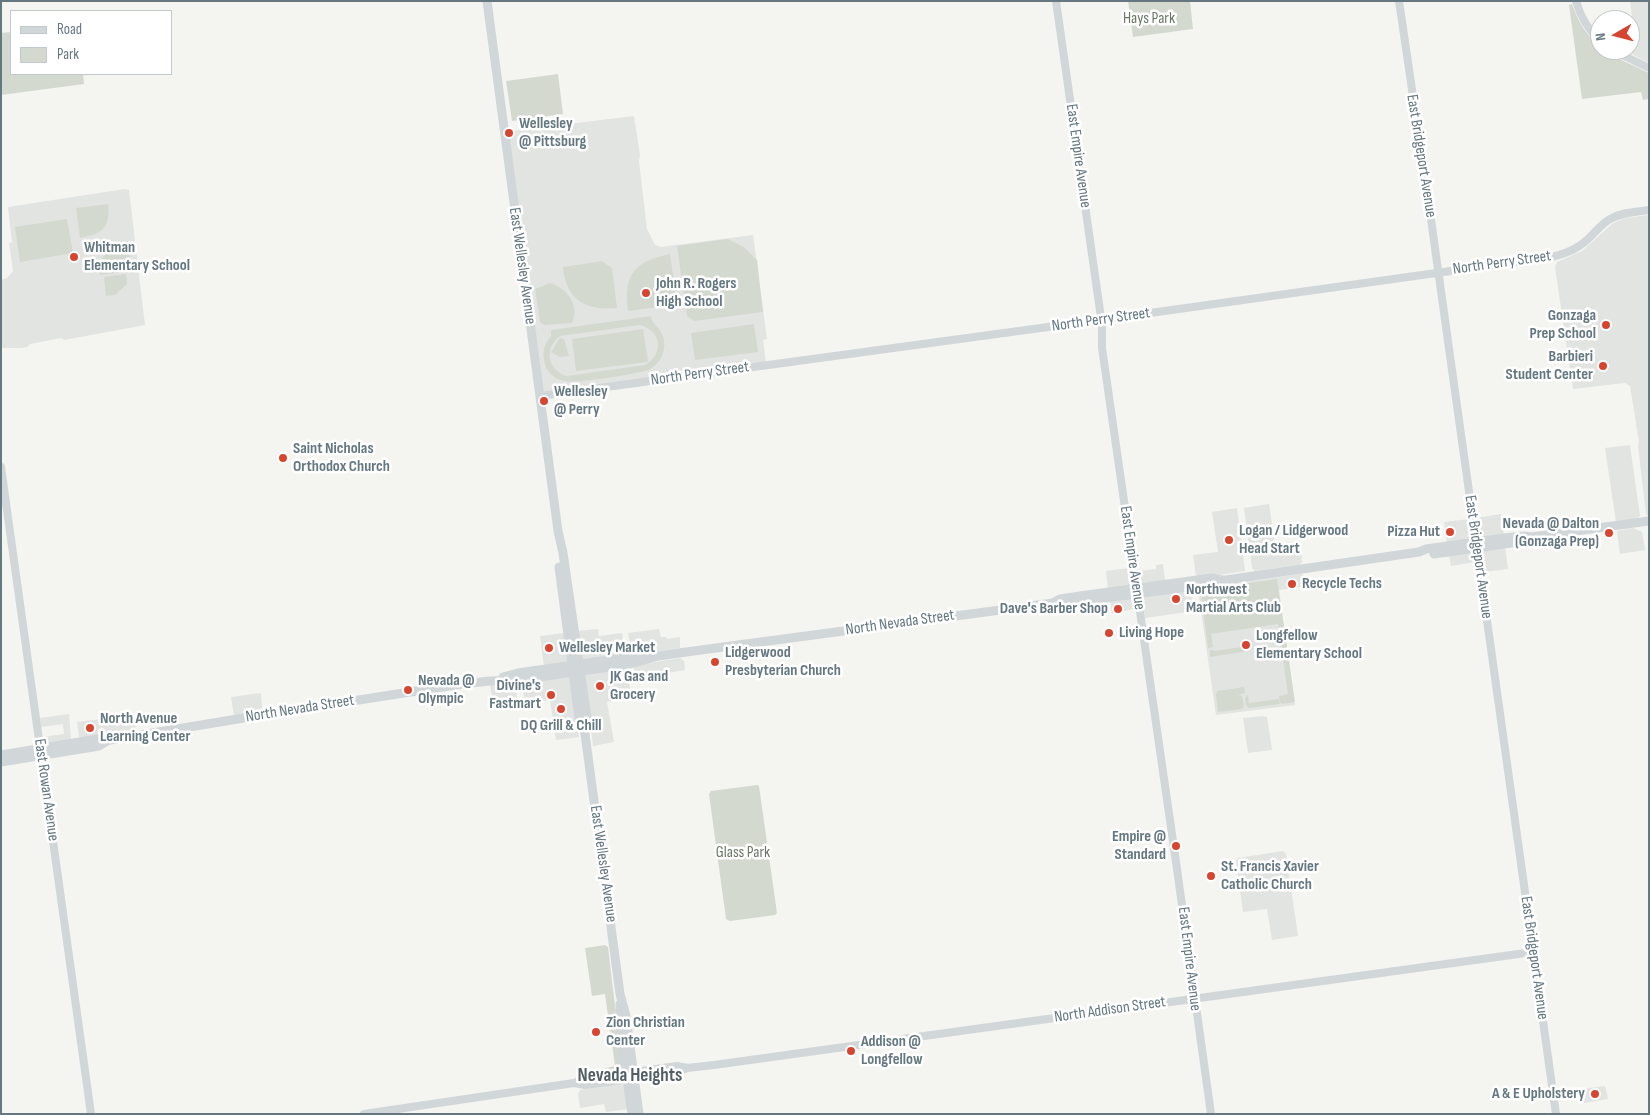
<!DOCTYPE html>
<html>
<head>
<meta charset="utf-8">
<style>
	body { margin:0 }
	#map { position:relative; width:1650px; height:1115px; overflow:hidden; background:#f4f4f1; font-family:"Sofia Sans Condensed",sans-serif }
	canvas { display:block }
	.frame { position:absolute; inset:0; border:2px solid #657780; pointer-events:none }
	.legend { position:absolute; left:10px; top:10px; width:162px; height:65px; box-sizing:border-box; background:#fff; border:1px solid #c1c9cc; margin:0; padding:6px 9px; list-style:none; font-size:15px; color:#657780 }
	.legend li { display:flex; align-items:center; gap:10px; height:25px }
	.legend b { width:25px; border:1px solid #c1c9cc }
	.north { position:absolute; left:1590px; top:10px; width:50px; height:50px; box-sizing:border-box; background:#fff; border:1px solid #c1c9cc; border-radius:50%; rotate:262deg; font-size:14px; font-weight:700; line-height:20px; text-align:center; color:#657780 }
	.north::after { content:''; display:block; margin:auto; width:18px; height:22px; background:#d6452f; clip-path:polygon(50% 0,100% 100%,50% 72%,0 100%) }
</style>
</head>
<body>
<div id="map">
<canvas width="1650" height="1115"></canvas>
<div class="frame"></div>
<ul class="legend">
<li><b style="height:6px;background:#d1d6d9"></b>Road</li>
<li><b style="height:14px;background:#d4d9d0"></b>Park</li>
</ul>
<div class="north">N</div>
</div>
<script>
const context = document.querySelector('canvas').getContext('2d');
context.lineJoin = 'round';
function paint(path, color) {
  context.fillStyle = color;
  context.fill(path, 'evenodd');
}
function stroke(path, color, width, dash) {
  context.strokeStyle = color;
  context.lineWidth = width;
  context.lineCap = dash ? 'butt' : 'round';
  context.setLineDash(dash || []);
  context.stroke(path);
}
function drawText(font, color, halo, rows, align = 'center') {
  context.font = font + ' "Sofia Sans Condensed",sans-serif';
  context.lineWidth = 5;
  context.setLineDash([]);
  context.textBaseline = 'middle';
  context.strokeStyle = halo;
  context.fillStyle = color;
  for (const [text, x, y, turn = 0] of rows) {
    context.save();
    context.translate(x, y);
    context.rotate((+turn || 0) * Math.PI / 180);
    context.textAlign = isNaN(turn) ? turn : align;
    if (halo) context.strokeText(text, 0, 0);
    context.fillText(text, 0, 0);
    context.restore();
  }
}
const built = new Path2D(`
	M1630 1H1649V63L1630 53 1635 40Z
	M634 116 640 155 639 161 647 229 655 245 661 247 753 235 767 339 763 340 766 363 545 392 543 390 509 134 512 131Z
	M125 189 129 190 145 325 64 340 61 338 30 344 27 347 21 348H1V280L7 278 13 271 9 243 12 242 8 207Z
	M1649 215V517L1646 514 1638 446 1639 442 1630 386 1625 383 1573 389 1555 267 1557 262 1582 251 1613 223 1626 218Z
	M1630 445 1640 516 1637 519 1616 522 1605 448Z
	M1269 504 1275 544 1300 541 1302 562 1300 565 1255 571 1252 568 1244 508Z
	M1237 508 1245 571 1199 578 1196 576 1193 555 1218 552 1212 512Z
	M1501 514 1504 536 1479 538 1476 518Z
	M1469 519 1470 539 1447 544 1444 522Z
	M1633 528 1642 532 1645 550 1620 554 1617 531Z
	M1505 547 1508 569 1483 572 1481 554 1482 551Z
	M1471 552 1474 555 1475 562 1451 566 1449 555Z
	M1163 564 1165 581 1142 583 1139 571 1156 569V565Z
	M1129 568 1131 583 1129 586 1108 589 1106 571Z
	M1300 574 1304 575 1306 586 1279 590 1295 705 1216 715 1198 589Z
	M1190 591 1194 611 1145 618 1143 601 1145 597Z
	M1133 598 1135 609 1112 613 1110 601Z
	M598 629 599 636 622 633 625 654 585 661 582 659 577 631Z
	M659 629 661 637H666L667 639 680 637V648L635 655 632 653 628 633Z
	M564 633 567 662 544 667 540 636Z
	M680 658 684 661 685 670 660 674V678L635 682 634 668 636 665Z
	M627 668 631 697 607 702 614 742 593 746 585 674Z
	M569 677 579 737 556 740 550 700 525 703 522 685 523 683Z
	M514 683 519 705 494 708 490 685Z
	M261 693 262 710 234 716 231 697Z
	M69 714 71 740 44 744 43 737 64 734 63 724 41 727 40 718Z
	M134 715 136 729 134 732 82 740 79 737 77 722Z
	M1263 716 1267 717 1272 750 1248 753 1243 718Z
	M1283 851 1286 854 1298 936 1272 940 1267 909 1243 912 1236 861 1238 858Z
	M619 1083 625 1086 629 1109 606 1112 604 1104 580 1108 578 1094 580 1090Z
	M1605 1086 1608 1099 1584 1103 1582 1089Z`);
const green = new Path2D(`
	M1128 1H1190L1193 29 1133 37Z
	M1572 4C1578 21 1586 35 1600 47V50L1649 73V99L1643 100 1641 92 1582 99 1569 5Z
	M11 32V74H83L84 84 1 95V33Z
	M558 74 563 114 512 121 506 81Z
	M108 204C111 227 102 234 80 238L76 208Z
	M67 219 73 253 20 262 15 227Z
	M728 239 744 247 757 260 763 312 694 321 687 316 677 246Z
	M128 241 132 271 100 275C99 255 110 245 128 241Z
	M670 254 677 302 674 305 628 311C623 274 635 261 670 254Z
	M602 261 612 268 617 308C586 311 566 300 563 267Z
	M126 274 127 284 115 295 106 296 104 277Z
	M550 283C566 287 581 306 572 323L544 325 540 322 535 289Z
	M651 316C652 324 658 326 661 332 669 347 662 362 649 370 635 374 577 384 564 381 554 379 545 371 544 360 542 351 545 343 551 336V330ZM640 325C662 331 664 354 645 365L566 376C547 369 544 348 560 336Z
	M754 324 758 352 695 360 691 333Z
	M643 329 648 362 576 371 572 339Z
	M560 338 564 339 569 356 560 357 551 352Z
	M1277 579 1295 702 1282 704 1280 702 1279 696 1288 694 1278 624 1211 634 1213 647 1208 648 1201 593 1202 592 1200 590Z
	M1249 646V648L1243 652 1210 657V650H1213L1214 651Z
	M1244 687 1245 693 1238 695 1242 696 1244 706 1242 709 1218 712 1216 695 1217 691Z
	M1248 695 1249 703 1279 699 1280 704 1249 708 1246 705 1245 698Z
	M757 785 759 786 777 913 775 915 730 921 726 919 709 794 711 791Z
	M605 945 608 947 622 1065 617 1070 588 1075V1073L602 1071V1069L615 1066 605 994 592 996 585 948Z`);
const secondary = new Path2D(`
	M1056 1 1102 325V348L1176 862 1211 1114
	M1399 1 1428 198 1556 1114
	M1576 1C1581 18 1588 29 1600 41
	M1612 50 1649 68
	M540 396 1107 319 1551 257C1568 253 1580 248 1592 235 1598 229 1603 223 1610 219 1622 212 1636 212 1649 210
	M1 467 91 1114
	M574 1083 585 1085 679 1072 687 1068
	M364 1114 574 1083 584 1079 677 1066 687 1068 714 1065 1533 952`);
const primary = new Path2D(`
	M487 1 558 531 563 553 587 718 585 734 620 994 626 1016 639 1114
	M1434 554 1518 542
	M559 567 579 719 584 731
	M1219 581 1419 552 1426 549 1504 538 1524 536 1532 537 1649 521
	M1068 603 1196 586
	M503 677 518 673 629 657H643
	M1 755 98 739 110 740 268 714 462 684 490 681 518 680 630 664 658 656 686 652 1053 603 1060 599 1080 596 1212 578 1222 580
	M1 762 99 746 109 740
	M620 1004V1032L632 1114`);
const markers = [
	[509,133,5,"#d6452f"],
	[74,257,5,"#d6452f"],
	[646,293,5,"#d6452f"],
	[1606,325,5,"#d6452f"],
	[1603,366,5,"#d6452f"],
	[544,401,5,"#d6452f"],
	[283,458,5,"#d6452f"],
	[1450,532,5,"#d6452f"],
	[1609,533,5,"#d6452f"],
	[1229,540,5,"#d6452f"],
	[1292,584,5,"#d6452f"],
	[1176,599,5,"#d6452f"],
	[1118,609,5,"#d6452f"],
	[1109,633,5,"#d6452f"],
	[1246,645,5,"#d6452f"],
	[549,648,5,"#d6452f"],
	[715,662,5,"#d6452f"],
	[600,686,5,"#d6452f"],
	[408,690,5,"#d6452f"],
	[551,695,5,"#d6452f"],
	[561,709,5,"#d6452f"],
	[90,728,5,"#d6452f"],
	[1176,846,5,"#d6452f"],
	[1211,876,5,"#d6452f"],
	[596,1032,5,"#d6452f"],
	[851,1051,5,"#d6452f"],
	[1595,1094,5,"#d6452f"]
];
const parkNames = [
	["Hays Park",1149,19],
	["Glass Park",743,853]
];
const poiNames = [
	["Wellesley",519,124],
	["@ Pittsburg",519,142],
	["Whitman",84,248],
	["Elementary School",84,266],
	["John R. Rogers",656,284],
	["High School",656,302],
	["Gonzaga",1596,316,"right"],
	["Prep School",1596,334,"right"],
	["Barbieri",1593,357,"right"],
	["Student Center",1593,375,"right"],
	["Wellesley",554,392],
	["@ Perry",554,410],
	["Saint Nicholas",293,449],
	["Orthodox Church",293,467],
	["Nevada @ Dalton",1599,524,"right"],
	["(Gonzaga Prep)",1599,542,"right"],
	["Logan / Lidgerwood",1239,531],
	["Head Start",1239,549],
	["Pizza Hut",1440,532,"right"],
	["Recycle Techs",1302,584],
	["Northwest",1186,590],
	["Martial Arts Club",1186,608],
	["Dave's Barber Shop",1108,609,"right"],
	["Living Hope",1119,633],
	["Longfellow",1256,636],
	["Elementary School",1256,654],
	["Wellesley Market",559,648],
	["Lidgerwood",725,653],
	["Presbyterian Church",725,671],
	["JK Gas and",610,677],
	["Grocery",610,695],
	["Nevada @",418,681],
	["Olympic",418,699],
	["Divine's",541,686,"right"],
	["Fastmart",541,704,"right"],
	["North Avenue",100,719],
	["Learning Center",100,737],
	["DQ Grill & Chill",561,726,"center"],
	["Empire @",1166,837,"right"],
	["Standard",1166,855,"right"],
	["St. Francis Xavier",1221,867],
	["Catholic Church",1221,885],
	["Zion Christian",606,1023],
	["Center",606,1041],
	["Addison @",861,1042],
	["Longfellow",861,1060],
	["A & E Upholstery",1585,1094,"right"]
];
const streetNames = [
	["East Empire Avenue",1078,156,82],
	["East Bridgeport Avenue",1421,156,81],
	["North Perry Street",1502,263,-8],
	["East Wellesley Avenue",522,266,82],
	["North Perry Street",1101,320,-8],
	["North Perry Street",700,374,-8],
	["East Bridgeport Avenue",1478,557,82],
	["East Empire Avenue",1132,558,82],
	["North Nevada Street",900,623,-8],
	["North Nevada Street",300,709,-9],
	["East Rowan Avenue",46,790,82],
	["East Wellesley Avenue",603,864,82],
	["East Bridgeport Avenue",1534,958,82],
	["East Empire Avenue",1189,959,83],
	["North Addison Street",1110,1010,-8]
];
const quarterNames = [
	["Nevada Heights",630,1076]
];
paint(built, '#e2e4e2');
paint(green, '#d4d9d0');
stroke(secondary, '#d1d6d9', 8);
stroke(primary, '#d1d6d9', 9);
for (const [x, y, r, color] of markers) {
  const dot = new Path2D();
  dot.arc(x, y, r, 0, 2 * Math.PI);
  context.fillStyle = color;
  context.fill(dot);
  stroke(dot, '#fff', 2);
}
drawText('16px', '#6a7764', '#fff', parkNames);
drawText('bold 16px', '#657780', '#fff', poiNames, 'left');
drawText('16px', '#657780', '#fff', streetNames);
drawText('bold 19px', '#535f65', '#fff', quarterNames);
</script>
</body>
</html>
